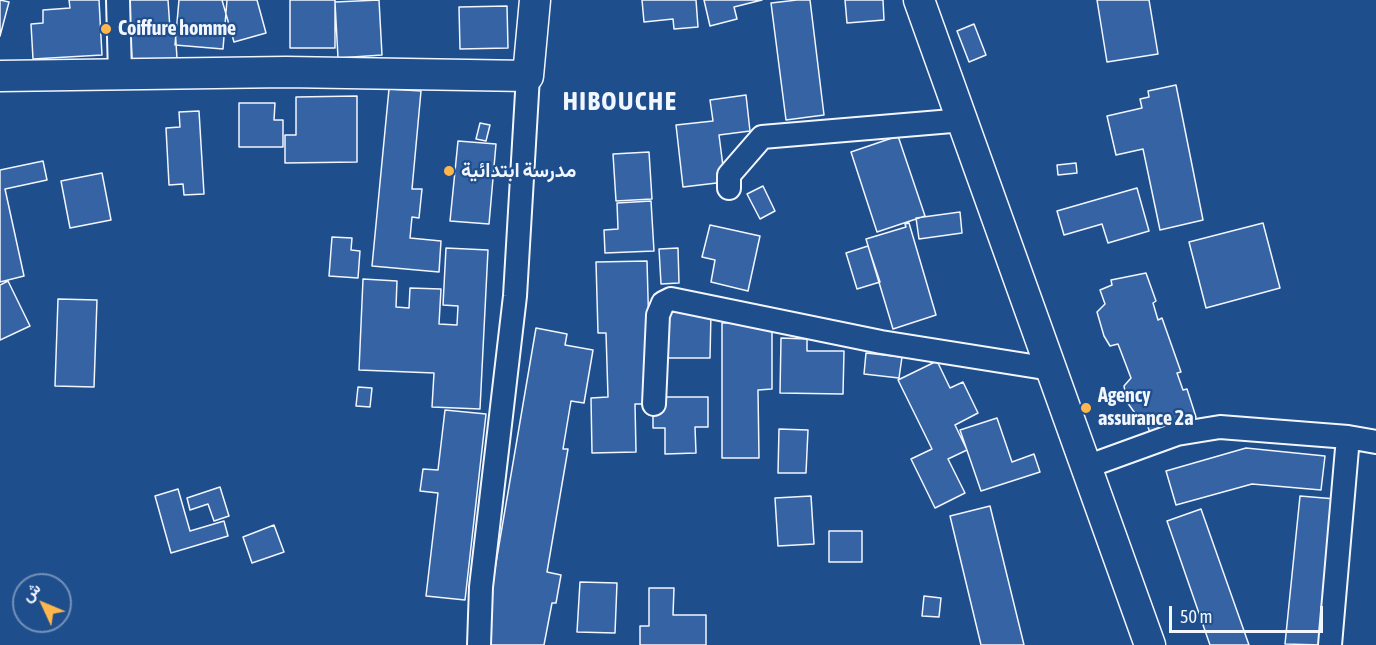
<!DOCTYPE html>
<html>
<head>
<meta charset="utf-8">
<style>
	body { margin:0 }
	#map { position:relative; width:1376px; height:645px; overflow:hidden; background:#1f4e8c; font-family:"Asap Condensed",Vazirmatn,sans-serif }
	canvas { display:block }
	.north { position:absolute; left:12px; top:573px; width:60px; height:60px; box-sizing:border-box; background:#1f4e8c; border:2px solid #7391ba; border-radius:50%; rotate:314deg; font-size:16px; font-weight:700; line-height:24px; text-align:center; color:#f2f6ff }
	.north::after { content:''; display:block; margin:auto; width:21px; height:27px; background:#ffb74d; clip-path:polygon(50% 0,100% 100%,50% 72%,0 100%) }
	.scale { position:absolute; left:1169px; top:606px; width:154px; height:27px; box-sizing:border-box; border:3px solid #f2f6ff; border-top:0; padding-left:8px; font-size:18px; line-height:21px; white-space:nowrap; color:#f2f6ff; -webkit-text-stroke:4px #1f4e8c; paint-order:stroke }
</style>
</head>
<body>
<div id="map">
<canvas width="1376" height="645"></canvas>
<div class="north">ش</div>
<div class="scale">50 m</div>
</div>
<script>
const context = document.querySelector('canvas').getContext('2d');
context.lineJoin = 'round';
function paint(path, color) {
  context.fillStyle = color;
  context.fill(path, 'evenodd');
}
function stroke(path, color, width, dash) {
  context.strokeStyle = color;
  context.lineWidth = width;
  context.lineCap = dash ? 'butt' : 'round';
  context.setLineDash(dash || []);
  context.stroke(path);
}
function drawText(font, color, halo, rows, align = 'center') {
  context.font = font + ' "Asap Condensed",Vazirmatn,sans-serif';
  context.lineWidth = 4.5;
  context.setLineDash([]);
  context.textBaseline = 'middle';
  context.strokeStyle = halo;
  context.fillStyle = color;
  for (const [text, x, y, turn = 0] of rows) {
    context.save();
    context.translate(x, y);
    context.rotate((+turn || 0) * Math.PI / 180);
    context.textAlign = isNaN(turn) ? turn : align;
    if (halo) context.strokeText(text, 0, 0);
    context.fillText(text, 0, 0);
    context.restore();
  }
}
const building = new Path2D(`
	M0 0 9 2 0 36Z
	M69 0H99L102 55 33 59 31 24 43 23V10L70 8Z
	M129 0H168L170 29 175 28 177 58 132 61Z
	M179 0H227L223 49 175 45Z
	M222 0H257L266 33 234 42Z
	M290 0H335V48H290Z
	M379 0 382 55 338 58 335 2Z
	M642 0H696L698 27 674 29 673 19 644 22Z
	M704 0H762L734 7 737 19 710 26Z
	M797 0H810L824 115 786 120 771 3Z
	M845 0H883L884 20 847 23Z
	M1097 0H1149L1158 54 1107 62Z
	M507 6 508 48 460 49 459 7Z
	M974 24 986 55 969 62 957 31Z
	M1176 85 1203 220 1160 230 1143 149 1116 155 1107 116 1142 108 1140 99 1149 97 1148 91Z
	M389 89 421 91 412 189H422L419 218 412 217 410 238 441 241 439 272 372 266Z
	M746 95 750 131 719 135 725 182 683 187 676 125 713 121 710 100Z
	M357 96V162L285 163V135H296V97Z
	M239 103H275L274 120H283V147H239Z
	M199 111 204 194 184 195 183 184 169 185 166 128 180 127 179 112Z
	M480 123 490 125 486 141 476 139Z
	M898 136 925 216 877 232 851 152Z
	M458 141 496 144 489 224 450 221Z
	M649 152 652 199 616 201 613 154Z
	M43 161 47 180 5 189 24 276 0 282V170Z
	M1076 163 1077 173 1058 175 1057 165Z
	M102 173 111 220 70 228 61 181Z
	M763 186 775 211 760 219 747 194Z
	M1137 188 1149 231 1108 243 1102 224 1064 235 1057 211Z
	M651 201 654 251 605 253 604 230 618 229 617 203Z
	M960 212 962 233 919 239 916 218Z
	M909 223 936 315 893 329 866 239 906 227 905 224Z
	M1263 223 1280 288 1206 308 1189 242Z
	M710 225 760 236 748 291 711 282 715 260 702 257Z
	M332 237 352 238 351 250 360 251 358 278 329 276Z
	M868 246 880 282 857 289 846 253Z
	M446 248 488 250 480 409 432 407 434 373 359 370 363 279 397 281 396 307 409 308 410 288 441 289 439 324 457 325 458 306 443 305Z
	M678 248 679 283 661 284 659 249Z
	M647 261 651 404H635L636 452 592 453 591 398 608 397 606 333H598L596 262Z
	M1146 273 1156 301 1153 303 1158 320 1162 318 1181 372 1177 373 1183 390 1187 389 1196 417 1150 433 1145 418 1137 416 1127 402 1124 386 1131 378 1118 344 1110 346 1104 336 1097 312 1105 304 1100 290 1112 285 1111 280Z
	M8 281 30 326 0 340V285Z
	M58 299 97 300 94 387 55 386Z
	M663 312H711L710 358H663Z
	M772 322V389L758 390 759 458H722V323Z
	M536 328 567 334 565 345 593 350 584 403 571 401 563 449H568L547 572 561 575 556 603H552L544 645H482Z
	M781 338 807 339V351H844L843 394 780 393Z
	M866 353 902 357 899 378 864 374Z
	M937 361 950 388 963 382 978 413 955 425 967 450 948 459 965 493 935 508 911 459 932 449 898 380Z
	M358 387 372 388 370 407 356 406Z
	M653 397H708V427H695L696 453 665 454V428H653Z
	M445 410 486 414 465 600 426 596 438 493 420 491 423 469 438 470Z
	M997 418 1012 462 1034 454 1040 472 981 491 960 430Z
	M779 429 808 430 806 473H778Z
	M1246 448 1325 456 1321 490 1252 484 1176 505 1166 471Z
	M220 487 229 516 214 521 208 504 190 510 187 498Z
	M178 489 190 531 224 521 228 536 171 553 155 496Z
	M811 496 814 544 778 546 775 498Z
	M1300 496 1336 499 1322 645 1285 644Z
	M990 506 1024 645H981L950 516Z
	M1201 509 1249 645H1210L1167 521Z
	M274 525 284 552 252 563 243 537Z
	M829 531H862V562H829Z
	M580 582 617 583 615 633 577 632Z
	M649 588H674L673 615H706V645H640V626H649Z
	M924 596 941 598 939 617 922 616Z`);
const minor = new Path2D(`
	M118 0 120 74
	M729 188V175L762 137 964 120
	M654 404 658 315 663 303 671 299 881 342 1051 369
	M1086 467 1177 434 1220 427 1348 437 1376 442
	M479 645 481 587 515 296 528 76
	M1330 645 1348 437`);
const major = new Path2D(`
	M919 0 1150 645
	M0 76 286 72 528 76 535 0`);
const markers = [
	[106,29,6,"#ffb74d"],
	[449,171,6,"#ffb74d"],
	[1086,408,6,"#ffb74d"]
];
const poiNames = [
	["Coiffure homme",118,29],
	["مدرسة ابتدائية",461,171],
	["Agency",1098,396],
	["assurance 2a",1098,419]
];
const districtNames = [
	["HIBOUCHE",620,102]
];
paint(building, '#3563a3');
stroke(building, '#f2f6ff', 1.5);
stroke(minor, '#f2f6ff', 26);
stroke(major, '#f2f6ff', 33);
stroke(minor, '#1f4e8c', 22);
stroke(major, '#1f4e8c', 30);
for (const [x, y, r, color] of markers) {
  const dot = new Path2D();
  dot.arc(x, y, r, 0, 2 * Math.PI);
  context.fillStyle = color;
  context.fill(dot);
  stroke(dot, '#1f4e8c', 2);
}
drawText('bold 20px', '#f2f6ff', '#1f4e8c', poiNames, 'left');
context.letterSpacing = '1.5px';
drawText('bold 26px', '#f2f6ff', '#1f4e8c', districtNames);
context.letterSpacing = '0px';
</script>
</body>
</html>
